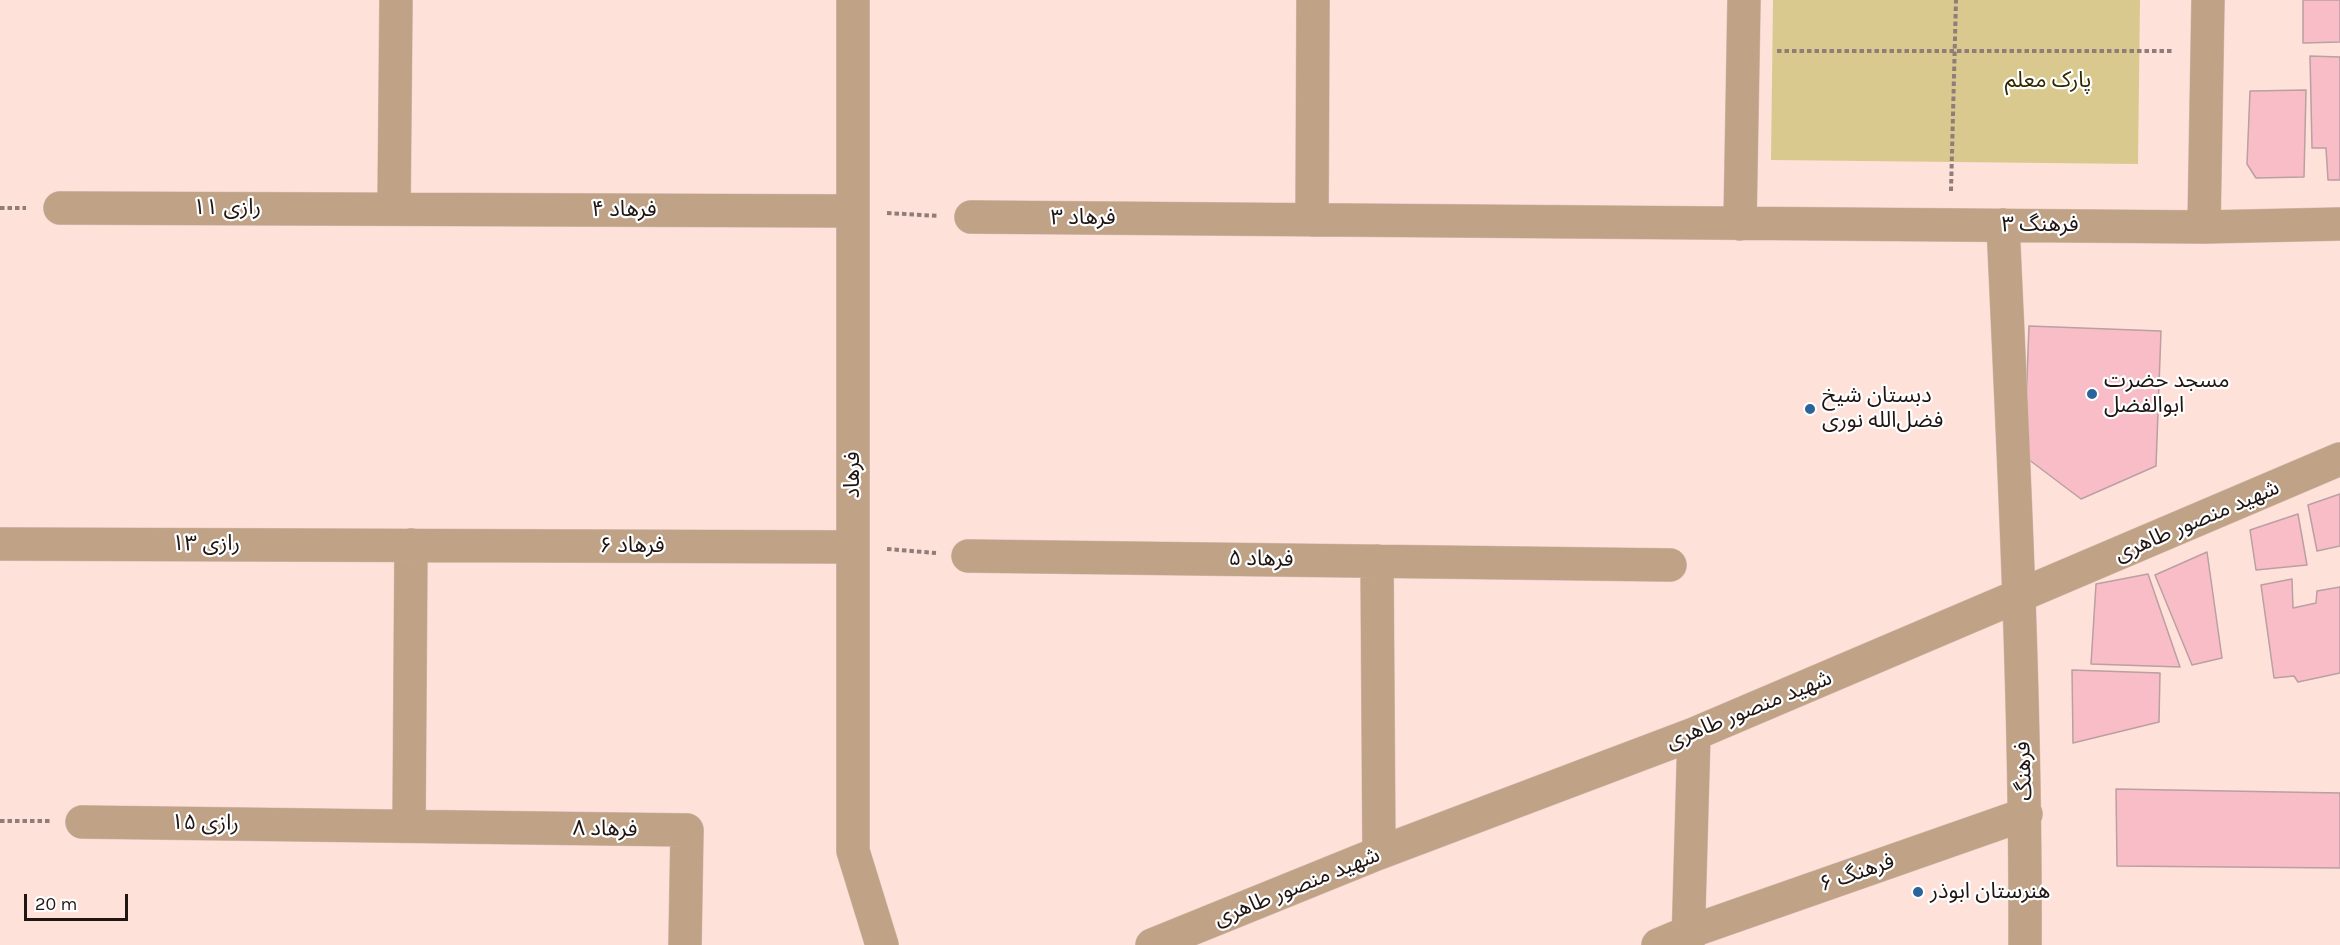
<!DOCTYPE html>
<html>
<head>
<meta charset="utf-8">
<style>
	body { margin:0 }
	#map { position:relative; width:2340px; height:945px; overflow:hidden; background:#fee2da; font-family:Karla,sans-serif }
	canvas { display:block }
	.scale { position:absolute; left:24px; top:894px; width:104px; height:27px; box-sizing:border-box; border:3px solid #1f1513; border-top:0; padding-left:8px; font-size:18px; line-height:21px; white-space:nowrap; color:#1f1513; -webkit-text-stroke:4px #fff; paint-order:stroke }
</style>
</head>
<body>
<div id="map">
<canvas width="2340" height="945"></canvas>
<div class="scale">20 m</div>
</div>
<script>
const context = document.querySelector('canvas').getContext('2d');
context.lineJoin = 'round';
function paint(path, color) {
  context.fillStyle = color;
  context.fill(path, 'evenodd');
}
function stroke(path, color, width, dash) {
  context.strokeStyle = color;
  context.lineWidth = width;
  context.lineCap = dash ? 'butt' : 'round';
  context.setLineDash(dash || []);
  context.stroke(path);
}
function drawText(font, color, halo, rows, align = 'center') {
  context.font = font + ' Karla,"Noto Sans Arabic",sans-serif';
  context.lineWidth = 4.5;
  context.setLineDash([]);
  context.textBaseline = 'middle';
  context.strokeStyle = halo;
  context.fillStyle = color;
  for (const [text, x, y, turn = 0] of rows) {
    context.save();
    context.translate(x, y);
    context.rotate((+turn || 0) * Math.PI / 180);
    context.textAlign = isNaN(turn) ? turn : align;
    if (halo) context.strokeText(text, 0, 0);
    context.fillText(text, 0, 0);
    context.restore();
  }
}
const green = new Path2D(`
	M1773 0H2140L2138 164 1771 160Z`);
const building = new Path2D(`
	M2303 0H2340V42L2303 43Z
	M2310 56 2340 57V180H2328L2326 148H2312Z
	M2306 90 2304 177 2256 178 2247 164 2250 91Z
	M2029 326 2161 331 2156 466 2081 499 2024 456Z
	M2340 494V546L2317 551 2308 505Z
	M2298 514 2307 565 2256 570 2250 530Z
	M2207 552 2222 658 2192 665 2155 575Z
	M2148 574 2180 667 2091 664 2096 584Z
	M2292 579 2293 608 2316 603 2317 591 2340 587V673L2298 682 2294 676 2274 678 2261 585Z
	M2072 670 2160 673 2159 722 2073 743Z
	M2116 789 2340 793V868L2117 866Z`);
const path = new Path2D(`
	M1777 51H2174
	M1951 191 1956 0
	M0 208H26
	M887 213 939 216
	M887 549 936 553
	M0 821H50`);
const minor = new Path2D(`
	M853 0V851L882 945
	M60 208 853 211
	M394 209 396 0
	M971 217 2204 227 2340 224
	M1312 220 1313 0
	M1740 224 1744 0
	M2003 225C2014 465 2026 705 2025 945
	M2204 227 2208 0
	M0 544 853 547
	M968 556 1670 565
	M1377 561 1379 853
	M82 822 687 830 685 945
	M409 826 411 545
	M1152 945 1379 853 1694 734 2340 459
	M1658 945 1689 932 2026 814
	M1688 945 1694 734`);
const markers = [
	[2092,394,6,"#29649b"],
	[1810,409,6,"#29649b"],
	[1918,892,6,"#29649b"]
];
const parkNames = [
	["پارک معلم",2048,81]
];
const streetNames = [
	["رازی ۱۱",227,208],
	["فرهاد ۴",624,210],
	["فرهاد ۳",1083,218],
	["فرهنگ ۳",2040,225],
	["فرهاد",853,475,-90],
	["شهید منصور طاهری",2197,521,-23],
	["رازی ۱۳",206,544],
	["فرهاد ۶",632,546],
	["فرهاد ۵",1261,559,1],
	["شهید منصور طاهری",1749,710,-22],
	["فرهنگ",2024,771,-92],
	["رازی ۱۵",205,823,1],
	["فرهاد ۸",605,829,1],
	["فرهنگ ۶",1857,873,-19],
	["شهید منصور طاهری",1297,887,-22]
];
const poiNames = [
	["مسجد حضرت",2104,381],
	["ابوالفضل",2104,406],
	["دبستان شیخ",1822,396],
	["فضل‌الله نوری",1822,421],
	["هنرستان ابوذر",1930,892]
];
paint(green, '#d9c98f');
paint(building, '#f9bdc8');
stroke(building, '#ba9fa3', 1.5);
stroke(minor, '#dac1ba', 34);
stroke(path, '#907d78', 4, [4.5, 3]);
stroke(minor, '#c0a286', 33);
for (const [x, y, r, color] of markers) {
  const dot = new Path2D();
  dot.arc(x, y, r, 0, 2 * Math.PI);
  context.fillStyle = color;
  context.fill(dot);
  stroke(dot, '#fff', 2);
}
drawText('22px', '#322800', '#fff', parkNames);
drawText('22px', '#1f1513', '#fff', streetNames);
drawText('22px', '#1f1513', '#fff', poiNames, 'left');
</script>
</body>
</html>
